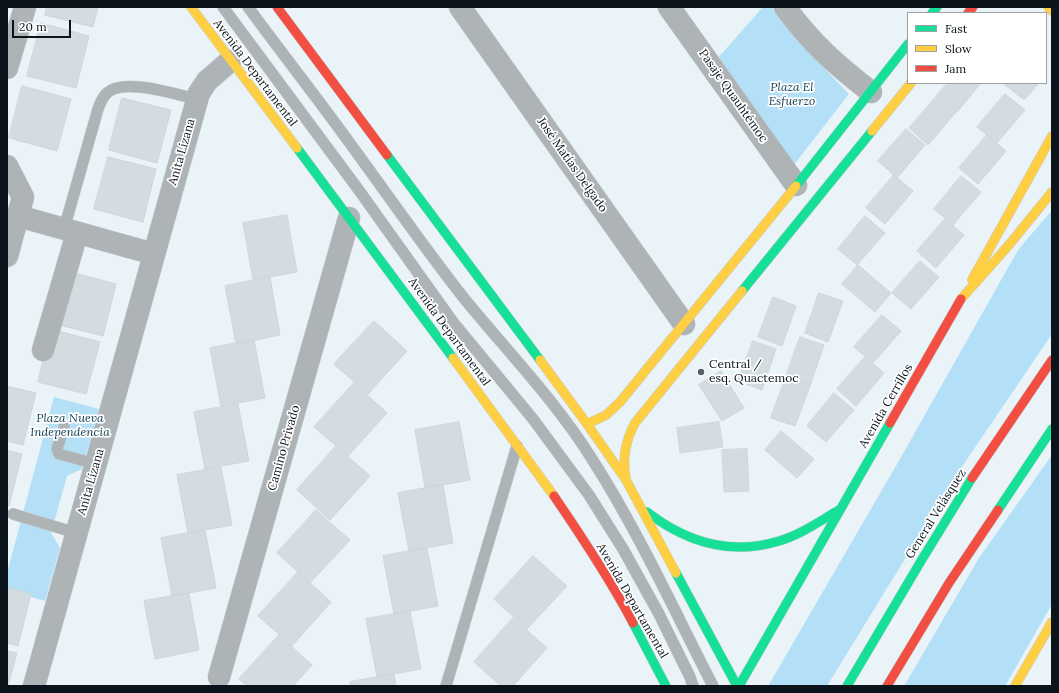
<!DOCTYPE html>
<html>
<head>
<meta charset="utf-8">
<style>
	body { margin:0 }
	#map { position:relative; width:1059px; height:693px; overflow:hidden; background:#e9f3f8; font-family:Lora,serif }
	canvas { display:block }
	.frame { position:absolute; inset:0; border:8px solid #0a141a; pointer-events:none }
	.legend { position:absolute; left:907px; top:12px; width:140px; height:72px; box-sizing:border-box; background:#fff; border:1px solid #9da1a3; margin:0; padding:5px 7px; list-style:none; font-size:12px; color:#0a141a }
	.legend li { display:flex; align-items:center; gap:8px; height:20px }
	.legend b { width:20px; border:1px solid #9da1a3 }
	.scale { position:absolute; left:12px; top:20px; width:59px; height:18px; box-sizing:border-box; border:2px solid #0a141a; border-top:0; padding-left:5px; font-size:12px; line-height:14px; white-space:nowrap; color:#0a141a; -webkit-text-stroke:3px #fff; paint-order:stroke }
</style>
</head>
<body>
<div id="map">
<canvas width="1059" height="693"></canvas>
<div class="frame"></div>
<ul class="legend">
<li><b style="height:5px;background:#16e098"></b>Fast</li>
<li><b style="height:5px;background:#ffcf43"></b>Slow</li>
<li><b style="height:5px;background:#f24e42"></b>Jam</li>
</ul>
<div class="scale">20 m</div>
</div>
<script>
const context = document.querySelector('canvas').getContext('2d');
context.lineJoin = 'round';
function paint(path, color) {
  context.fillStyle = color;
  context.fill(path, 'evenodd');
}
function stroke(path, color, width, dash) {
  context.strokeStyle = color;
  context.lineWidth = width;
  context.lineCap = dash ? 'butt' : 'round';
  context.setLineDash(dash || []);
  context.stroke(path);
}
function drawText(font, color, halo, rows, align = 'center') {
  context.font = font + ' Lora,serif';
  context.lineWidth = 3.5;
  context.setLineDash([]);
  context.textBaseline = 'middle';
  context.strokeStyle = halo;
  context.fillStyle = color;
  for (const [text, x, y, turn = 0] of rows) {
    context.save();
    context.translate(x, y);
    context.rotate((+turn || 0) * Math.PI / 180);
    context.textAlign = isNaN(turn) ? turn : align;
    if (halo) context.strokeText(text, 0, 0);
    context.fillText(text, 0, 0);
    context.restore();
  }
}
const green = new Path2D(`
	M763 7H772L794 37 849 94 793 166 717 59Z
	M1052 210V334L957 474 827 686H768L896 466 1018 250Z
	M54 397 99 409 82 469 67 476 51 533 60 548 45 601 7 590V573Z
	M1052 455V604L1005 686H904L979 558Z`);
const building = new Path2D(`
	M47 7H98L93 27 45 15Z
	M41 23 89 36 76 88 27 76Z
	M948 83H981L957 112 937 95Z
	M1006 83H1039L1024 100 1004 84Z
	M22 86 71 99 57 151 9 138Z
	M1005 94 1025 110 997 143 977 127Z
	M937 96 956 112 928 145 909 128Z
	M122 98 171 110 157 163 109 150Z
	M906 129 925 145 897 178 878 161Z
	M987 135 1006 151 978 184 959 168Z
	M108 157 156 169 143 222 94 209Z
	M894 175 913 191 885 224 866 208Z
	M961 176 981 192 953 225 934 209Z
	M287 215 297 272 253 280 243 223Z
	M865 216 885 233 857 265 838 249Z
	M945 219 964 235 936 268 917 251Z
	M920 261 939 277 911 309 892 293Z
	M858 265 891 293 875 312 842 284Z
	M68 271 116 284 103 336 55 324Z
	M270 277 280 335 236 344 225 286Z
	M819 293 843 301 828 342 805 333Z
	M773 297 796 306 782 346 758 337Z
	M882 315 901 331 873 363 854 347Z
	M374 321 407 351 368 394 334 364Z
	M51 329 100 342 86 394 38 382Z
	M800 337 824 345 810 386 786 377Z
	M254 340 265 398 221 406 210 348Z
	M753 341 776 349 762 390 738 381Z
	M865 357 884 373 856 406 837 389Z
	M721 371 744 408 722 421 699 385Z
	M786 377 810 386 795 426 771 418Z
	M354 383 387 413 348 456 314 427Z
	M7 386 36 393 23 445 7 441Z
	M834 393 854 410 826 442 807 426Z
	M238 404 249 461 205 469 194 412Z
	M459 422 470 480 425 488 415 430Z
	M719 422 723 447 680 453 677 428Z
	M781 431 814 459 797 478 765 450Z
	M336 446 370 476 330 520 297 490Z
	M747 449 749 491 724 492 722 450Z
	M7 450 22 454 9 506 7 505Z
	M221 467 232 525 188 533 177 475Z
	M443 485 453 543 409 551 398 493Z
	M316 510 350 540 310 583 277 553Z
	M205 530 216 588 172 596 161 538Z
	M427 548 438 606 394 614 383 556Z
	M533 556 567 586 527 629 494 599Z
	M298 572 331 602 292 646 258 616Z
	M7 587 31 594 18 646 7 643Z
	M189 593 199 650 155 659 144 601Z
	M410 611 421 669 377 677 366 619Z
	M513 618 547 648 513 686H501L474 662Z
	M279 635 312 665 293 686H247L239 679Z
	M7 651 17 653 8 686H7Z
	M394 674 396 686H350V682Z`);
const lane = new Path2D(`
	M223 7 358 189 453 322 533 419 589 495 623 549 659 614 690 677 693 686
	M248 7C284 56 322 104 357 153 392 201 426 250 463 297 506 350 555 400 592 459 638 531 674 610 713 686
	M64 229 98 109C100 103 102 98 107 93 124 77 176 95 197 99
	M64 427 57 449 59 454 96 464
	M13 514 76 533
	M446 686 517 446`);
const street = new Path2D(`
	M460 7 684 324
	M669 7 796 185
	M785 7C811 43 836 65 871 92
	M7 68 25 7
	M7 166 23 197 7 256
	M18 216 154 254
	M43 350 77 233
	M219 677 349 218
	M34 686 199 93 207 81 230 61`);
const fast = new Path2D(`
	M932 13 937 7
	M297 148 453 358
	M387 155 540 360
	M796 186 908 44
	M742 291 872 131
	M998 510 1052 429
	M647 512C686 542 730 556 779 541 800 535 820 521 839 510
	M676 573 737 686
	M633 623 666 686
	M739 686 890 423
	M847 686 921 561 972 478`);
const slow = new Path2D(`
	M191 7 297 148
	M1048 7 1052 11
	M872 131 911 83
	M972 280 1052 136
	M961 299 1008 246 1052 192
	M453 358 554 496
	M540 360 587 424 626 480 676 573
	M587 424 606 415 620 402 796 186
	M626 480C622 459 625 442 635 423L742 291
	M1015 686 1052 622`);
const jam = new Path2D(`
	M277 7 387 155
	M968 13 973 7
	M890 423 961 299
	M972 478 1052 360
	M554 496C582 537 610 579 633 623
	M887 686 949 583 998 510`);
const markers = [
	[701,372,4,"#586268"]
];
const streetNames = [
	["Avenida Departamental",255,73,53],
	["Pasaje Quauhtémoc",733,96,55],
	["Anita Lizana",182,152,-74],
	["José Matías Delgado",572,165,55],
	["Avenida Departamental",449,332,54],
	["Avenida Cerrillos",886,406,-60],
	["Camino Privado",284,448,-74],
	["Anita Lizana",91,482,-74],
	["General Velásquez",936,514,-58],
	["Avenida Departamental",632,601,60]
];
const parkNames = [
	["Plaza El",792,88],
	["Esfuerzo",792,102],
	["Plaza Nueva",70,419],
	["Independencia",70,433]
];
const poiNames = [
	["Central /",709,365],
	["esq. Quactemoc",709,379]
];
paint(green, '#b3e0f7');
paint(building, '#d2dce1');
stroke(building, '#ccd6db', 1);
stroke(lane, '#c7ced3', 12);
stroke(street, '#c7ced3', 23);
stroke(fast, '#c7ced3', 10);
stroke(slow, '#c7ced3', 10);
stroke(jam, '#c7ced3', 10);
stroke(lane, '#aeb3b6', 11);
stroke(street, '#aeb3b6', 22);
stroke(fast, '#16e098', 9);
stroke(slow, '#ffcf43', 9);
stroke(jam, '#f24e42', 9);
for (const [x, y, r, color] of markers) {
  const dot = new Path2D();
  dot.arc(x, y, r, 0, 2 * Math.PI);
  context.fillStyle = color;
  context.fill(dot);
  stroke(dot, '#fff', 1.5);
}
drawText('12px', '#0a141a', '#fff', streetNames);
drawText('italic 12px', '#0a3b4f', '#fff', parkNames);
drawText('12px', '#0a141a', '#fff', poiNames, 'left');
</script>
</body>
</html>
